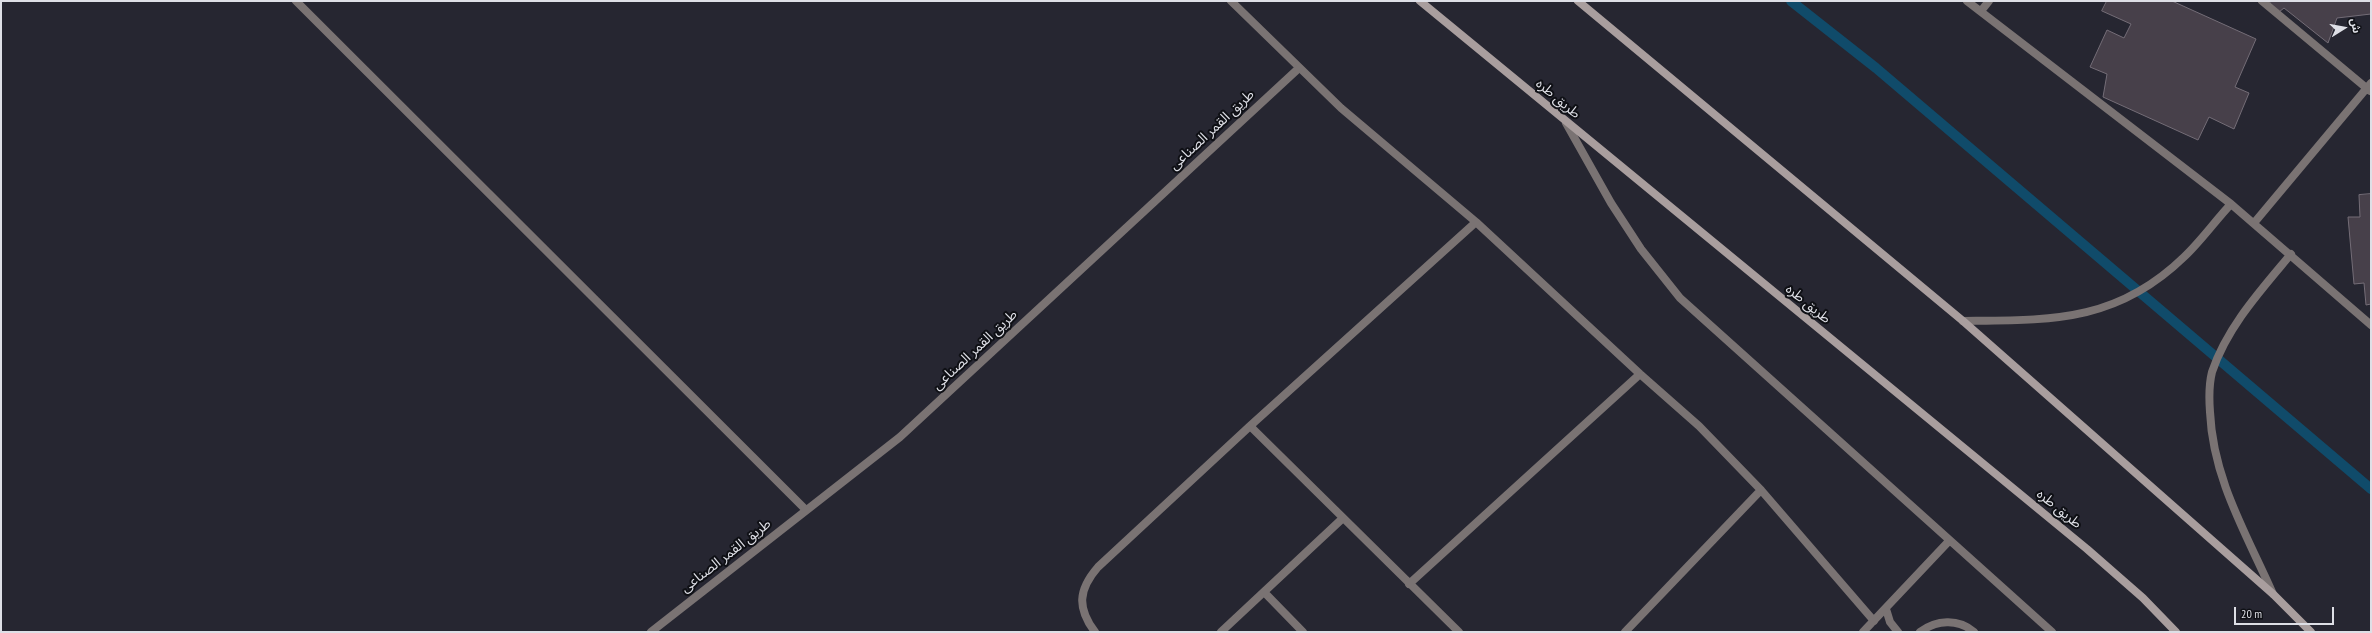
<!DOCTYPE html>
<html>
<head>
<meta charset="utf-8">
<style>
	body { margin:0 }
	#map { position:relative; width:2372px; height:633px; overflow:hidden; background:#262631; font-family:"PT Sans Narrow","Noto Sans Arabic",sans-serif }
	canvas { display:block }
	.frame { position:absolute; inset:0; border:2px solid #dedfe6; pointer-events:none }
	.north { position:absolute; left:2324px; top:8px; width:40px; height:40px; -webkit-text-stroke:3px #0f1015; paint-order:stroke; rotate:79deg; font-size:11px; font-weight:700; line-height:16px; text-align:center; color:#dedfe6 }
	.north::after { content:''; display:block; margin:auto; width:14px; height:18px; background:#dedfe6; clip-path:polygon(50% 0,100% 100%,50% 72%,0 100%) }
	.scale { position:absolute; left:2234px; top:607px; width:100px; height:18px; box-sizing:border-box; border:2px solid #dedfe6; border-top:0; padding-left:5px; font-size:12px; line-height:14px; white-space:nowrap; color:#dedfe6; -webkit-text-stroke:3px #0f1015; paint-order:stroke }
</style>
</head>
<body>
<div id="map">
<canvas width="2372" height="633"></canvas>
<div class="frame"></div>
<div class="north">ش</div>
<div class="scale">20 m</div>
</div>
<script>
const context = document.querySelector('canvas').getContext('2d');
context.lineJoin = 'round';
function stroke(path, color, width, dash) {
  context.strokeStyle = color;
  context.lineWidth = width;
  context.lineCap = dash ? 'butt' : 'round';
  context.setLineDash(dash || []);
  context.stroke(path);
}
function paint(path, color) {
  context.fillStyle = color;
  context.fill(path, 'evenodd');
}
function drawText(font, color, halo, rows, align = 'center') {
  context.font = font + ' "PT Sans Narrow","Noto Sans Arabic",sans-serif';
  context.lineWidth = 4;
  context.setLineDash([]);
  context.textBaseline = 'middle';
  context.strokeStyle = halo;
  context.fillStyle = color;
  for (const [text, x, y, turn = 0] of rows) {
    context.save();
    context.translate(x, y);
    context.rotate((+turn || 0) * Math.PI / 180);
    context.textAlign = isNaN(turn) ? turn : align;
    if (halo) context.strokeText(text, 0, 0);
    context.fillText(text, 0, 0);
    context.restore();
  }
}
const stream = new Path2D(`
	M1791 1 1876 68 2371 489`);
const building = new Path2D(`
	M2107 1H2172L2256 39 2235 87 2249 93 2234 129 2209 117 2198 140 2103 97 2107 74 2090 67 2107 30 2124 38 2131 24 2102 11Z
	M2272 1H2371V14L2337 18 2328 43 2284 8 2279 12 2270 3Z
	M2371 194V304L2366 305 2364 283 2354 284 2348 217H2360L2359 195Z`);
const service = new Path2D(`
	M296 1 806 510
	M1231 1 1341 108 1476 222 1640 374 1699 426 1761 490 1874 621
	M1566 123 1611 203 1641 249 1680 298 2052 632
	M1250 426 1459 632
	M1409 584 1640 374
	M1264 592 1303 632
	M1886 609 1890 622 1898 632
	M1095 632C1077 608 1078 590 1098 567L1250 426 1476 222
	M1221 632 1343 518
	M1625 632 1761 490
	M1863 632 1949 541
	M1920 632C1936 620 1958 618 1974 632`);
const minor = new Path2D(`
	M1967 1 2231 204 2371 325
	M2262 1 2370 91
	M1981 11 1989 1
	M2254 223 2371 83
	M1963 321C2050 320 2116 323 2184 257 2201 241 2215 221 2231 204
	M2273 594C2246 533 2213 479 2210 412 2209 399 2209 384 2212 372 2227 327 2261 290 2291 254
	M651 632 900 437 1299 68`);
const secondary = new Path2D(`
	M1420 1 2087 549 2143 598 2176 632
	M1578 1 1963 321 2273 594 2311 632`);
const streetNames = [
	["طريق طره",1558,99,40],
	["طريق القمر الصناعى",1212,130,-43],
	["طريق طره",1808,304,39],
	["طريق القمر الصناعى",975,350,-43],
	["طريق طره",2059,509,39],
	["طريق القمر الصناعى",726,556,-38]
];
stroke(stream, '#104b6a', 10);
paint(building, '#47404a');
stroke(building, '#746d77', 1);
stroke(service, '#7a7373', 8);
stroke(minor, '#7a7373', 8);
stroke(secondary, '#a99e9e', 8);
drawText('14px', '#dedfe6', '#0f1015', streetNames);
</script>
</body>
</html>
